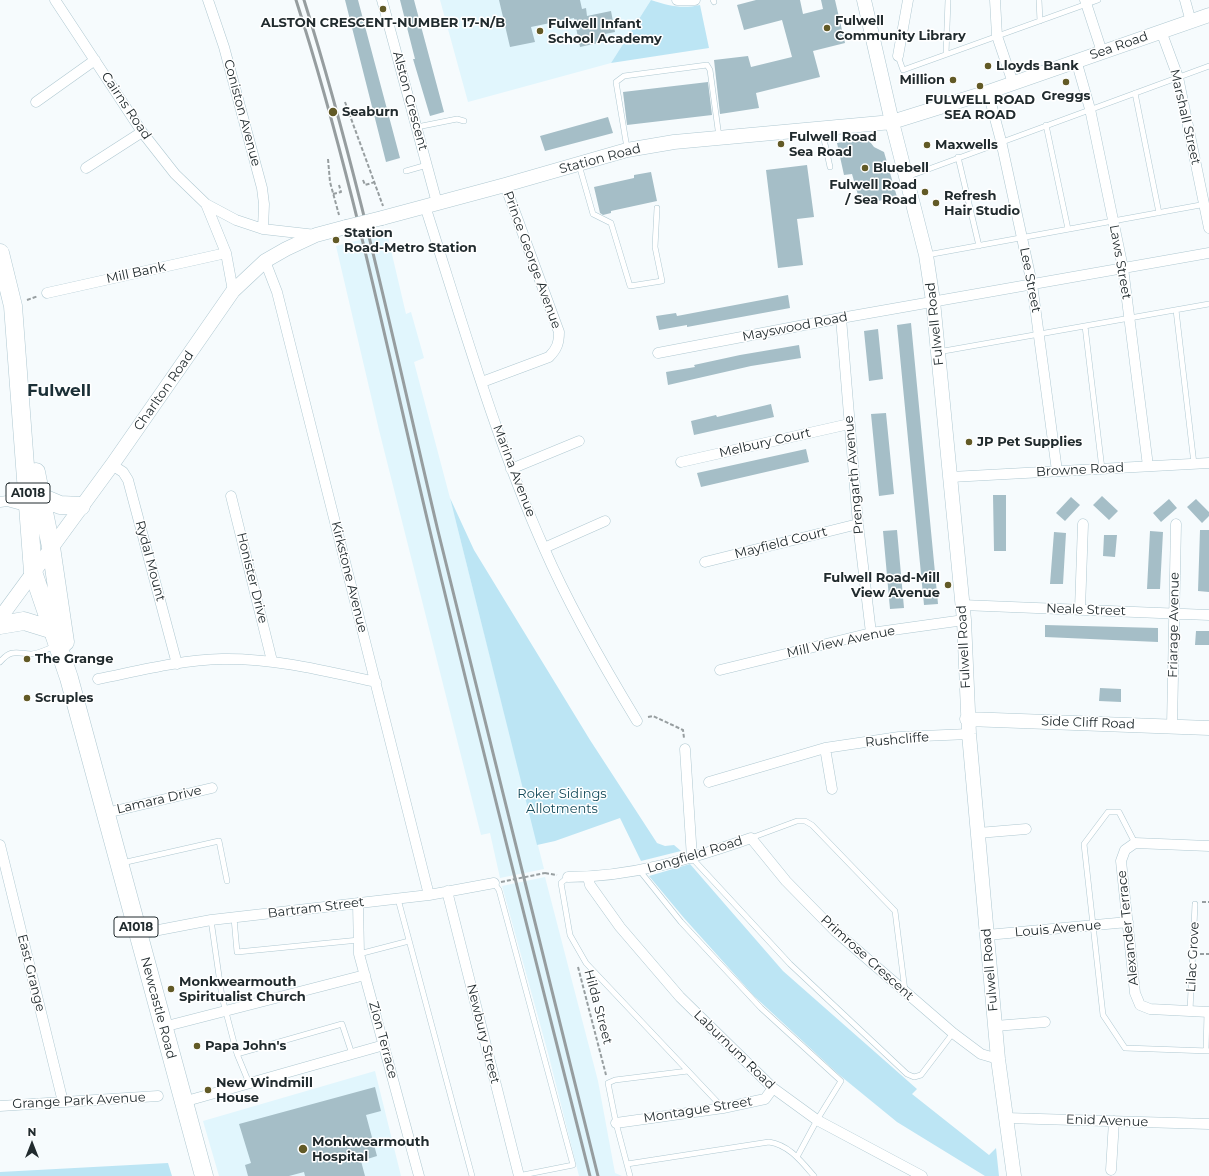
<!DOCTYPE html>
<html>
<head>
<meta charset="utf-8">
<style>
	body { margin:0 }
	#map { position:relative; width:1209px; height:1176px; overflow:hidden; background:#f6fbfd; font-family:Montserrat,sans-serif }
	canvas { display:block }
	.north { position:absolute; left:12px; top:1124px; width:40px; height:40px; -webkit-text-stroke:3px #fff; paint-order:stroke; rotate:0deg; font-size:11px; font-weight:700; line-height:16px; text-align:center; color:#212b2e }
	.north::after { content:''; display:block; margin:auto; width:14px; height:18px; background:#212b2e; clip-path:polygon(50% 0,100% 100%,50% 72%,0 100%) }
</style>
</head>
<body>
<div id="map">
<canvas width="1209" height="1176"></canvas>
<div class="north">N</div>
</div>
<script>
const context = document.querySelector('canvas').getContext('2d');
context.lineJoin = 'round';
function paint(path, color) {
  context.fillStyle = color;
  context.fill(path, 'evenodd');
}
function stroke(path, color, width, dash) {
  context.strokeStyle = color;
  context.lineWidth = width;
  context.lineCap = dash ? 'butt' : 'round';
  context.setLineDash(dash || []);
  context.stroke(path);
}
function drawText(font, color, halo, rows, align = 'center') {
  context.font = font + ' Montserrat,sans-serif';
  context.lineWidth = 3;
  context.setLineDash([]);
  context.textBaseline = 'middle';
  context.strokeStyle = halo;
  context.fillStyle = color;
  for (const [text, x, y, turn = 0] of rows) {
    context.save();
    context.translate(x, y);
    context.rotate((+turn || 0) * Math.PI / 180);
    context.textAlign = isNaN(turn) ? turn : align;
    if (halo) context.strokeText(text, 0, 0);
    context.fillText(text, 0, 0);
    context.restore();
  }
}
const built = new Path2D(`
	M440 0H651L611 63 468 102Z
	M387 233 406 314 411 312 424 358 414 362 450 498 544 869 500 878 490 833 481 835 379 430 336 246Z
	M545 877 598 1081 615 1173 622 1176H579L548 1053 502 886Z
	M375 1071 401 1176H219L203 1121Z`);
const green = new Path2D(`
	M651 0C669 6 682 9 700 5L709 48 611 63Z
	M450 498 474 550 590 740 657 843 665 846 674 845 681 851 641 861 620 818 555 841 537 845Z
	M690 864 783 971 917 1089 912 1094 989 1155 996 1148 999 1176H985L897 1122 837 1073 754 996 684 918 649 876Z
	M168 1163 172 1176H0V1172Z`);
const building = new Path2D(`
	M345 0H358L400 158 386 162Z
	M400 0H414L444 112 430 116 413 59H415Z
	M499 0H580L582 9 586 8 587 16 611 11 615 32 605 34 607 41 580 47 574 18 531 27 535 42 510 47Z
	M756 0H800L803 14 823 9 821 0H835L845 43 813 51 820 77 756 93 759 108 720 114 714 60 748 56 751 67 792 57 782 20 744 30 737 5Z
	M708 82 712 115 627 125 623 92Z
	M608 117 613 133 545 151 540 136Z
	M867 138 874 147 884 152 897 197 864 204 860 202 852 174 844 175 837 143Z
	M807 165 814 217 797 219 803 265 778 268 766 170Z
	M651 172 657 201 611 211V213L603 215 600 213 594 187 634 178V175Z
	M788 295 790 308 687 327V325L659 330 656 316 676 313 677 316Z
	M911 323 938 604 924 605 897 325Z
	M878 329 883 379 869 381 864 331Z
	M799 345 801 358 751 366 668 385 666 372 695 367 694 365 740 355Z
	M771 404 774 417 694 435 691 421 716 415 717 417Z
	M886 413 894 494 879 496 871 414Z
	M806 449 809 462 701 487 697 473Z
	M993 495H1006V551H994Z
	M1102 496 1118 511 1109 520 1093 505Z
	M1071 497 1080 505 1065 521 1056 513Z
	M1169 499 1177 508 1161 522 1153 513Z
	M1196 499 1209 512V516L1202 523 1187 507Z
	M897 530 904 608 890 609 883 531Z
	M1200 530H1209V592L1198 591Z
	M1150 531 1163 532 1160 589H1147Z
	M1054 532 1066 533 1063 584H1050Z
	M1104 535H1117L1115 557 1103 556Z
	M1045 625 1158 628V642L1045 637Z
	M1196 631H1209V645H1195Z
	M1100 688 1121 689V702L1099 701Z
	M375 1087 381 1111 366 1115 377 1156 361 1161 365 1176H305L304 1172 289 1176H248L245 1165 251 1163 239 1124Z`);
const path = new Path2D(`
	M345 102 383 206
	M328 159 330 182 339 215
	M363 180 365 185 375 182
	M333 194 341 192 339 185
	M27 300 38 296
	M648 717 653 716 683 730 684 738
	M545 873 557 875
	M1202 902H1209
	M1200 954H1209
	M578 967 606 1075`);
const lane = new Path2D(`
	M713 0 714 2
	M1039 0 1040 21
	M946 54 948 0
	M898 56 903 70 1098 0
	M1135 93 1159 213
	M1046 125 1068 229
	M417 127 457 119 464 121
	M822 130 830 167
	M627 148 616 82 624 76 707 65 710 70 719 137
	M958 157 979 246
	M579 165 593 214 611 223 630 286 662 281 655 247 657 208
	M406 171 427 165
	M907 177 1209 66
	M927 255 1206 204
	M1176 310 1194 464
	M1085 326 1102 469
	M938 352 1209 304
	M0 662C11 649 16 653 31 654 38 654 49 648 56 646
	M751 838 797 821H805L812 825 895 911 905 991
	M1135 843 1119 812H1108L1084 844 1103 1015 1125 1048 1209 1051
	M692 858 790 964 907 1074 914 1077 921 1075 953 1033
	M122 863 219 841 227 881
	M640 871 681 922 761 1008 841 1081 817 1120 797 1157
	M568 877 561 883 570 935 586 963 723 1108
	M494 883 499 890 573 1165 518 1176
	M398 899 472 1176
	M234 918 237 952 359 940
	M211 920 222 997 237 1054 249 1083
	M359 954 409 941
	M1190 1011 1195 904
	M1206 1051 1207 1012
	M237 1054 342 1024 352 1054
	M627 1164 769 1142C789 1145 801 1161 814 1176
	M630 1176 616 1123 608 1083 615 1080 688 1071`);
const street = new Path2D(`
	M55 0 142 132 175 174 206 204
	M208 0 224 47 262 188 264 204 263 229
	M382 0 437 203
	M677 0H695
	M995 0 997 36 1013 83
	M1085 0 1102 52
	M1185 0 1191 22
	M1161 31 1178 77 1209 228
	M898 56 908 0
	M1076 60 1090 109 1123 268 1148 466
	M988 92 1001 141 1032 284 1057 471
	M36 102 95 60
	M86 168 142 132
	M425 206C462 321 495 438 544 548 570 608 603 665 637 721
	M265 261 277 292 429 895
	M233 291 226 253 206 204 236 220 263 229 316 235
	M47 293 226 253
	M841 318 858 524 871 633
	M658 353 841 318 1209 253
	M482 382 549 357C557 349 559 343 559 332L505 185
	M681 462 849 424
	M112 465 123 472 128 480 177 664
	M511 469 579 441
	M951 477 1209 463
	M231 496 272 661
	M0 502 7 501 29 507
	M544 548 605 521
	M705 562 858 524
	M962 605 1209 615
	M1080 609 1083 524
	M720 670 871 633 964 620
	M98 679C138 671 180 660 222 659 274 658 325 671 376 682
	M1172 726 1176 524
	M825 748 832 789
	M685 749 692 858
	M709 782 825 748 899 737 969 734
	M106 813 212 788
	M978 833 1026 829
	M0 845 63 1102
	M1209 846 1135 843 1125 850 1121 861 1135 993 1140 1005 1150 1009 1209 1012
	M568 877C632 877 691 859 751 838L786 881 835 931 953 1033 981 1054 998 1059
	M588 877 590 885 620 927 680 997 773 1088 817 1120 922 1176
	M447 891 519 1176
	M358 903 359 954 419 1176
	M138 934 211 920 429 895 494 883
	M987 935 1128 922
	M995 1026 1045 1022
	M163 1027 365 975
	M183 1102 384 1045
	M0 1106 158 1096
	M1006 1118 1209 1124
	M616 1123 723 1108 765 1099 773 1088
	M1111 1170 1114 1121`);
const secondary = new Path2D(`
	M864 0 892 122 926 255 933 301 964 620 969 734 998 1059 1014 1176
	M382 218 505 185 627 150 674 142 892 122 988 92 1209 15
	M0 618 112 465 233 291 265 261 286 249 316 235 346 227
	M967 719 1209 728`);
const highway = new Path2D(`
	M0 253 13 306 33 572 69 678 204 1176
	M36 472 51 547 65 642
	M41 497 60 505 81 506
	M0 625 24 621 53 630`);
const rail = new Path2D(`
	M296 0C352 174 388 354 430 531 481 747 536 961 590 1176
	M304 0C359 175 396 354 438 531 490 747 545 961 598 1176`);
const pathBridge = new Path2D(`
	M501 882 545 873`);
const secondaryBridge = new Path2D(`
	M346 227 382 218`);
const markers = [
	[383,9,4,"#625a26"],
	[827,28,4,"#625a26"],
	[540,31,4,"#625a26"],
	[988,66,4,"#625a26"],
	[953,80,4,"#625a26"],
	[1066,82,4,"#625a26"],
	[980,86,4,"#625a26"],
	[333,112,5,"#625a26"],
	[781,144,4,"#625a26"],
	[927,145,4,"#625a26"],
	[865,168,4,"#625a26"],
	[925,192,4,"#625a26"],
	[936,203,4,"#625a26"],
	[336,240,4,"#625a26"],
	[969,442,4,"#625a26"],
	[948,585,4,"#625a26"],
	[27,659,4,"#625a26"],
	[27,698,4,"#625a26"],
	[171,989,4,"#625a26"],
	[197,1046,4,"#625a26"],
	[208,1090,4,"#625a26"],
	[303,1149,5,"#625a26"]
];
const shields = [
	[28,493,44],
	[136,927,44]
];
const shieldNames = [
	["A1018",28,493],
	["A1018",136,927]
];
const poiNames = [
	["Fulwell",835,21],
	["Community Library",835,36],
	["ALSTON CRESCENT-NUMBER 17-N/B",383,23,"center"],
	["Fulwell Infant",548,24],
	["School Academy",548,39],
	["Lloyds Bank",996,66],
	["Million",945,80,"right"],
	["Greggs",1066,96,"center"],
	["FULWELL ROAD",980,100,"center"],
	["SEA ROAD",980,115,"center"],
	["Seaburn",342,112],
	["Fulwell Road",789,137],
	["Sea Road",789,152],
	["Maxwells",935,145],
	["Bluebell",873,168],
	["Fulwell Road",917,185,"right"],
	["/ Sea Road",917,200,"right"],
	["Refresh",944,196],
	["Hair Studio",944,211],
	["Station",344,233],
	["Road-Metro Station",344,248],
	["JP Pet Supplies",977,442],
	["Fulwell Road-Mill",940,578,"right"],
	["View Avenue",940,593,"right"],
	["The Grange",35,659],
	["Scruples",35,698],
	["Monkwearmouth",179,982],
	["Spiritualist Church",179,997],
	["Papa John's",205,1046],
	["New Windmill",216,1083],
	["House",216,1098],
	["Monkwearmouth",312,1142],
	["Hospital",312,1157]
];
const streetNames = [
	["Sea Road",1119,46,-19],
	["Alston Crescent",410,101,75],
	["Cairns Road",126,106,56],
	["Coniston Avenue",242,113,75],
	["Marshall Street",1185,117,77],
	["Station Road",600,159,-15],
	["Prince George Avenue",532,260,70],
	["Laws Street",1120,262,80],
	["Mill Bank",136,273,-12],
	["Lee Street",1030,280,79],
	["Fulwell Road",935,324,-96],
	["Mayswood Road",795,327,-11],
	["Charlton Road",164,391,-55],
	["Melbury Court",765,443,-13],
	["Browne Road",1080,470,-3],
	["Marina Avenue",514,471,69],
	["Prengarth Avenue",854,475,-95],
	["Mayfield Court",781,543,-14],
	["Rydal Mount",150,561,75],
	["Kirkstone Avenue",349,577,76],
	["Honister Drive",252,578,76],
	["Neale Street",1086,610,2],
	["Friarage Avenue",1174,625,-89],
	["Mill View Avenue",841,642,-12],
	["Fulwell Road",964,647,-93],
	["Side Cliff Road",1088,723,2],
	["Rushcliffe",897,740,-5],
	["Lamara Drive",159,800,-13],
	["Longfield Road",695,855,-17],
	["Bartram Street",316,908,-7],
	["Alexander Terrace",1128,928,-96],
	["Louis Avenue",1058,929,-5],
	["Lilac Grove",1193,957,-87],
	["Primrose Crescent",867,958,42],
	["Fulwell Road",990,970,-95],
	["East Grange",31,973,76],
	["Hilda Street",598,1007,75],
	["Newcastle Road",158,1008,75],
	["Newbury Street",483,1034,76],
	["Zion Terrace",383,1040,75],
	["Laburnum Road",734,1050,44],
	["Grange Park Avenue",79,1101,-3],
	["Montague Street",698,1110,-9],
	["Enid Avenue",1107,1121,2]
];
const parkNames = [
	["Roker Sidings",562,794],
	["Allotments",562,809]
];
const districtNames = [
	["Fulwell",59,391]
];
paint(built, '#e1f6fd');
paint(green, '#bce5f4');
paint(building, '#a5bec7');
stroke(lane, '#afc8d1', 6);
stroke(street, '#afc8d1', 11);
stroke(secondary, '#afc8d1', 15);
stroke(highway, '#afc8d1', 19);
stroke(path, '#979ea0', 2, [4, 2]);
stroke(lane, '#fff', 5);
stroke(street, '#fff', 10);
stroke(secondary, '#fff', 14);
stroke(highway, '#fff', 18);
stroke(rail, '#969d9f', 3);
stroke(secondaryBridge, '#afc8d1', 15, []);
stroke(pathBridge, '#979ea0', 2, [4, 2]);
stroke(secondaryBridge, '#fff', 14);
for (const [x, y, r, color] of markers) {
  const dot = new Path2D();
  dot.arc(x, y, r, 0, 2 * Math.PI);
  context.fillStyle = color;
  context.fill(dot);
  stroke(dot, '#fff', 1.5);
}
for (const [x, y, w] of shields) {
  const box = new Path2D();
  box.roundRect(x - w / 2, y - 10, w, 20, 3);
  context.fillStyle = '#fff';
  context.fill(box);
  stroke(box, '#212b2e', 1);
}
drawText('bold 12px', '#212b2e', null, shieldNames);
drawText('bold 13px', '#212b2e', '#fff', poiNames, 'left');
drawText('13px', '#212b2e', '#fff', streetNames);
drawText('13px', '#134a5a', '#fff', parkNames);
drawText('bold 17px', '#1b3037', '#fff', districtNames);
</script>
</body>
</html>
